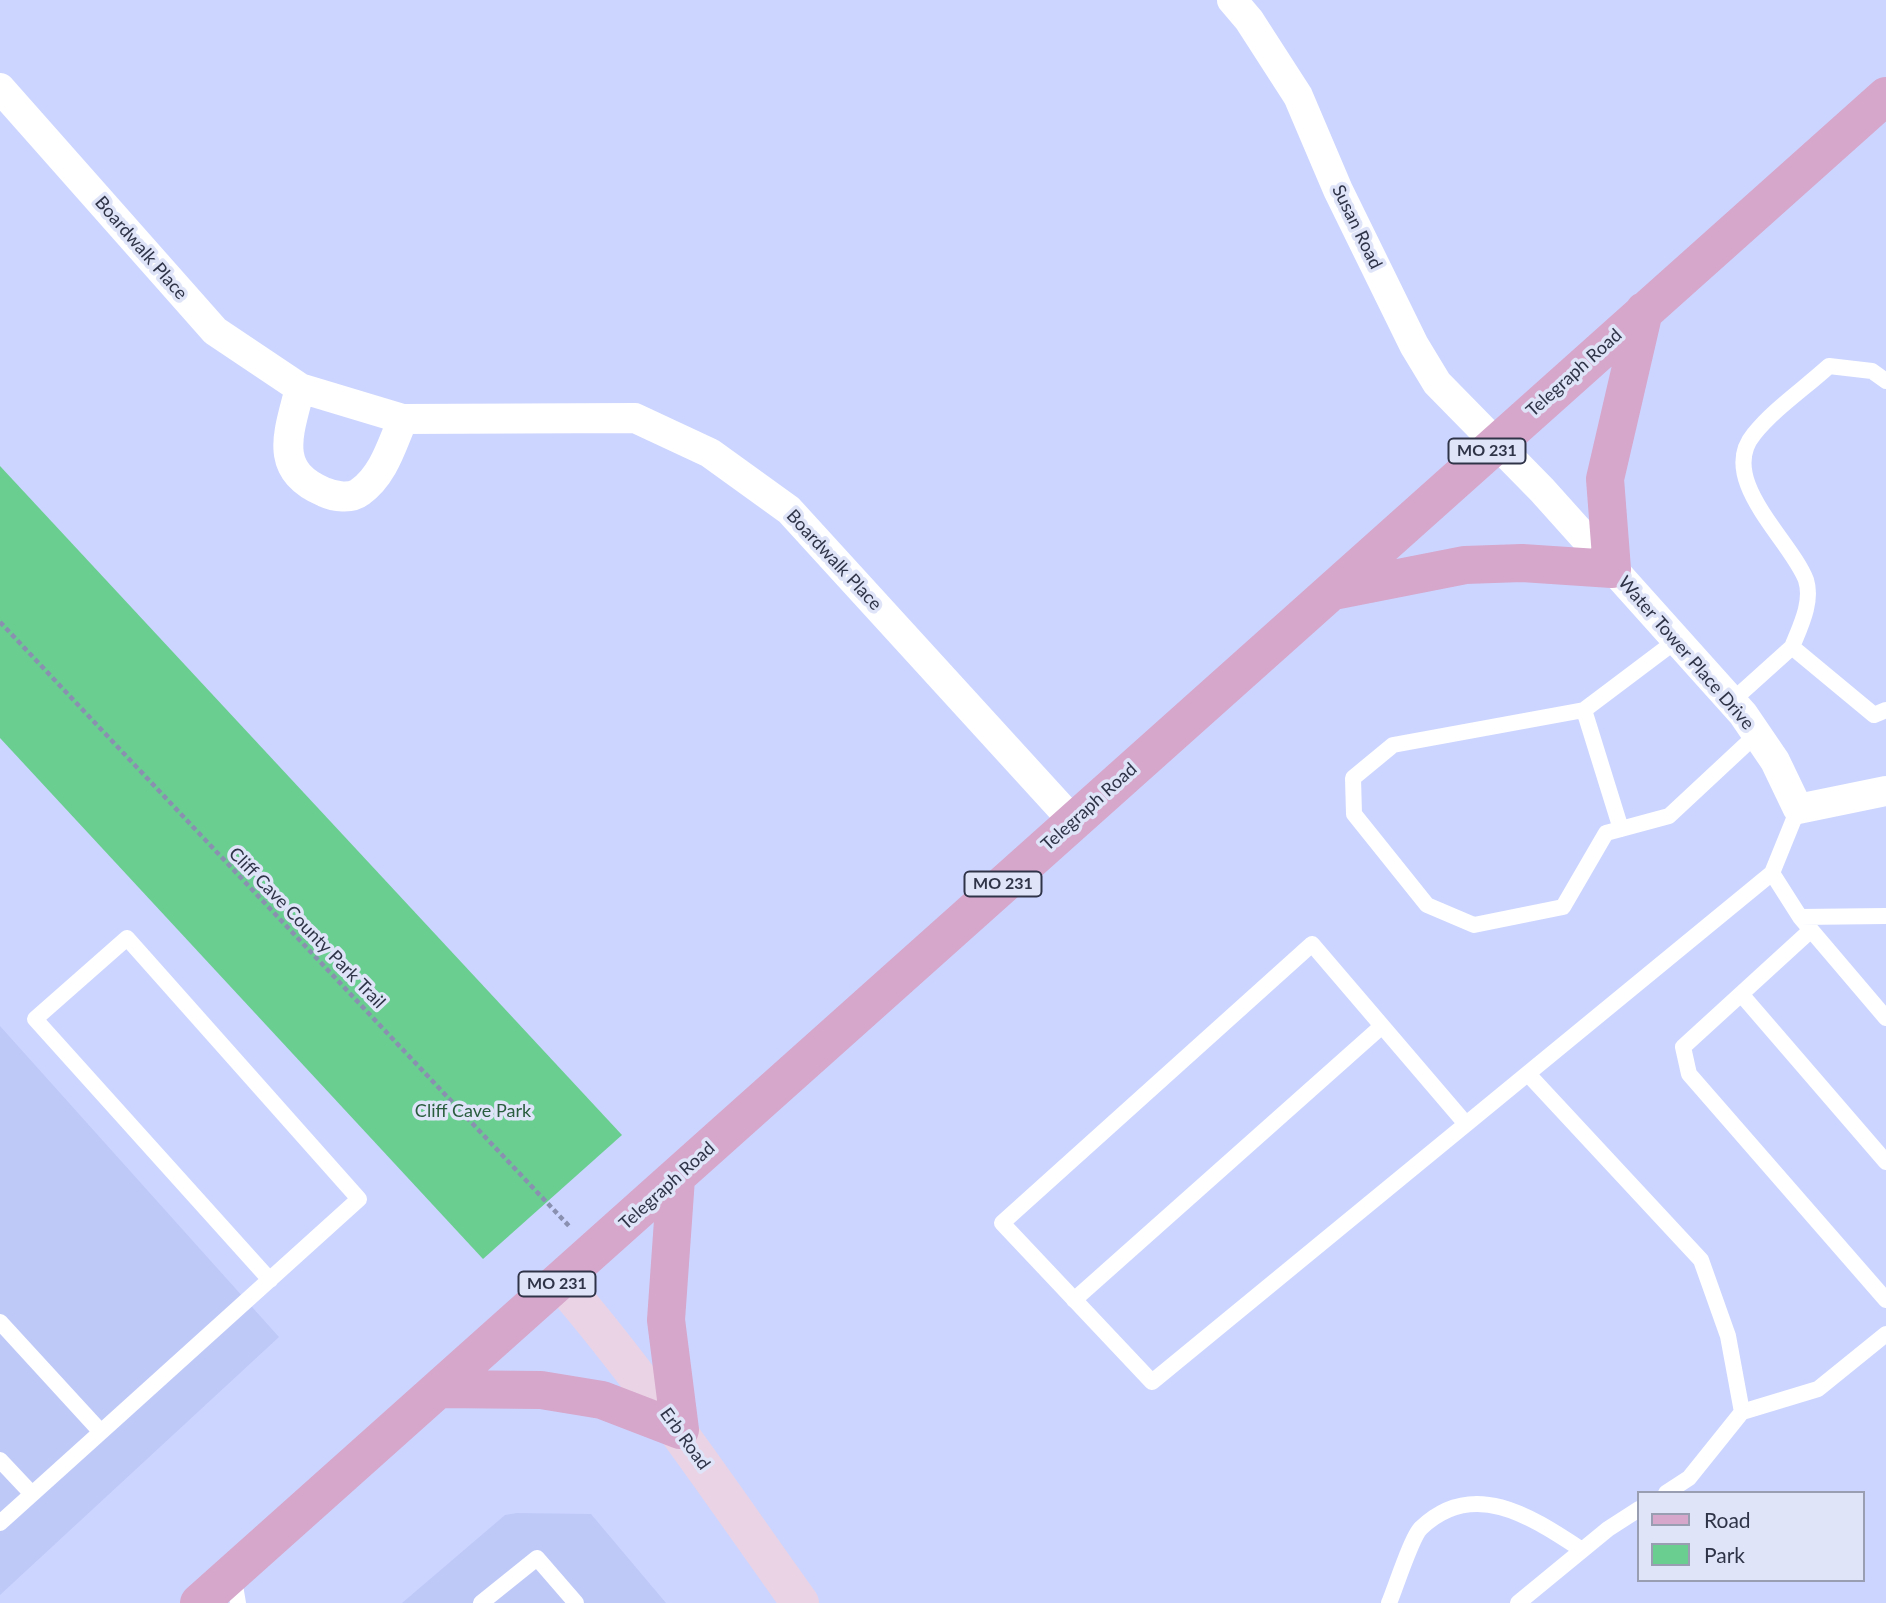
<!DOCTYPE html>
<html>
<head>
<meta charset="utf-8">
<style>
	body { margin:0 }
	#map { position:relative; width:1886px; height:1603px; overflow:hidden; background:#ccd5ff; font-family:Lato,sans-serif }
	canvas { display:block }
	.legend { position:absolute; left:1637px; top:1491px; width:228px; height:91px; box-sizing:border-box; background:#dfe4f9; border:2px solid #999eb2; margin:0; padding:9px 12px; list-style:none; font-size:21px; color:#303448 }
	.legend li { display:flex; align-items:center; gap:14px; height:35px }
	.legend b { width:35px; border:2px solid #999eb2 }
</style>
</head>
<body>
<div id="map">
<canvas width="1886" height="1603"></canvas>
<ul class="legend">
<li><b style="height:9px;background:#d6a6cb"></b>Road</li>
<li><b style="height:19px;background:#6ace91"></b>Park</li>
</ul>
</div>
<script>
const context = document.querySelector('canvas').getContext('2d');
context.lineJoin = 'round';
function paint(path, color) {
  context.fillStyle = color;
  context.fill(path, 'evenodd');
}
function stroke(path, color, width, dash) {
  context.strokeStyle = color;
  context.lineWidth = width;
  context.lineCap = dash ? 'butt' : 'round';
  context.setLineDash(dash || []);
  context.stroke(path);
}
function drawText(font, color, halo, rows, align = 'center') {
  context.font = font + ' Lato,sans-serif';
  context.lineWidth = 7;
  context.setLineDash([]);
  context.textBaseline = 'middle';
  context.strokeStyle = halo;
  context.fillStyle = color;
  for (const [text, x, y, turn = 0] of rows) {
    context.save();
    context.translate(x, y);
    context.rotate((+turn || 0) * Math.PI / 180);
    context.textAlign = isNaN(turn) ? turn : align;
    if (halo) context.strokeText(text, 0, 0);
    context.fillText(text, 0, 0);
    context.restore();
  }
}
const built = new Path2D(`
	M0 1026 279 1337 0 1595Z
	M517 1513 591 1514 666 1603H402L505 1515Z`);
const green = new Path2D(`
	M0 466 622 1135 483 1259 0 738Z`);
const path = new Path2D(`
	M0 622 569 1226`);
const lane = new Path2D(`
	M1677 640 1584 710 1393 745 1353 778 1354 814 1427 905 1474 925 1563 907 1606 833 1669 816 1757 734
	M1792 647C1800 627 1813 602 1806 580 1791 540 1716 479 1754 434 1774 409 1805 388 1829 366L1872 371 1886 381
	M1732 701 1792 647 1874 715 1886 710
	M1584 710 1621 829
	M1772 873 1800 917 1886 1018
	M1800 917 1886 916
	M1811 930 1683 1047 1689 1074 1886 1300
	M1741 994 1886 1162
	M1528 1074 1701 1260 1728 1336 1742 1412 1689 1478 1666 1493
	M1466 1124 1312 944 1002 1223 1152 1382 1772 873 1798 809
	M1074 1300 1382 1026
	M0 1322 101 1432 0 1523
	M1742 1412 1818 1389 1886 1334
	M101 1432 359 1199 127 938 35 1019 270 1280
	M0 1460 32 1494
	M233 1574 238 1603
	M481 1603 537 1558 576 1603
	M1389 1603C1395 1589 1412 1536 1421 1528 1474 1477 1533 1518 1582 1550
	M1518 1603 1608 1529 1639 1509`);
const street = new Path2D(`
	M1232 0 1249 20 1298 96 1338 190 1414 345 1437 383 1542 490 1743 714 1775 761 1798 809 1886 791
	M0 88 215 331 300 388 403 419 635 418 710 453 789 510 1073 821
	M300 388C289 433 272 470 324 492 335 497 351 499 360 492 384 475 392 444 403 419`);
const secondary = new Path2D(`
	M560 1281C648 1383 722 1494 800 1603`);
const primary = new Path2D(`
	M1333 591 1465 565 1522 563 1612 569 1605 479 1644 311
	M439 1389 541 1390 602 1400 680 1430 666 1320 676 1178
	M199 1603 1886 96`);
const shields = [
	[1487,451,77],
	[1003,884,77],
	[557,1284,77]
];
const shieldNames = [
	["MO 231",1487,451],
	["MO 231",1003,884],
	["MO 231",557,1284]
];
const streetNames = [
	["Susan Road",1357,227,64],
	["Boardwalk Place",141,248,49],
	["Telegraph Road",1574,373,-42],
	["Boardwalk Place",834,560,47],
	["Water Tower Place Drive",1686,653,49],
	["Telegraph Road",1089,807,-42],
	["Cliff Cave County Park Trail",307,928,46],
	["Telegraph Road",667,1186,-42],
	["Erb Road",685,1439,54]
];
const parkNames = [
	["Cliff Cave Park",473,1111]
];
paint(built, '#bfc9f8');
paint(green, '#6ace91');
stroke(path, '#8990b0', 4.5, [5, 3.5]);
stroke(lane, '#fff', 16);
stroke(street, '#fff', 30);
stroke(secondary, '#ead3e5', 38);
stroke(primary, '#d6a6cb', 38);
for (const [x, y, w] of shields) {
  const box = new Path2D();
  box.roundRect(x - w / 2, y - 12.5, w, 25, 5);
  context.fillStyle = '#dfe4f9';
  context.fill(box);
  stroke(box, '#303448', 2);
}
drawText('bold 16px', '#303448', null, shieldNames);
drawText('18px', '#303448', '#dfe4f9', streetNames);
drawText('18px', '#2a5d3e', '#dfe4f9', parkNames);
</script>
</body>
</html>
